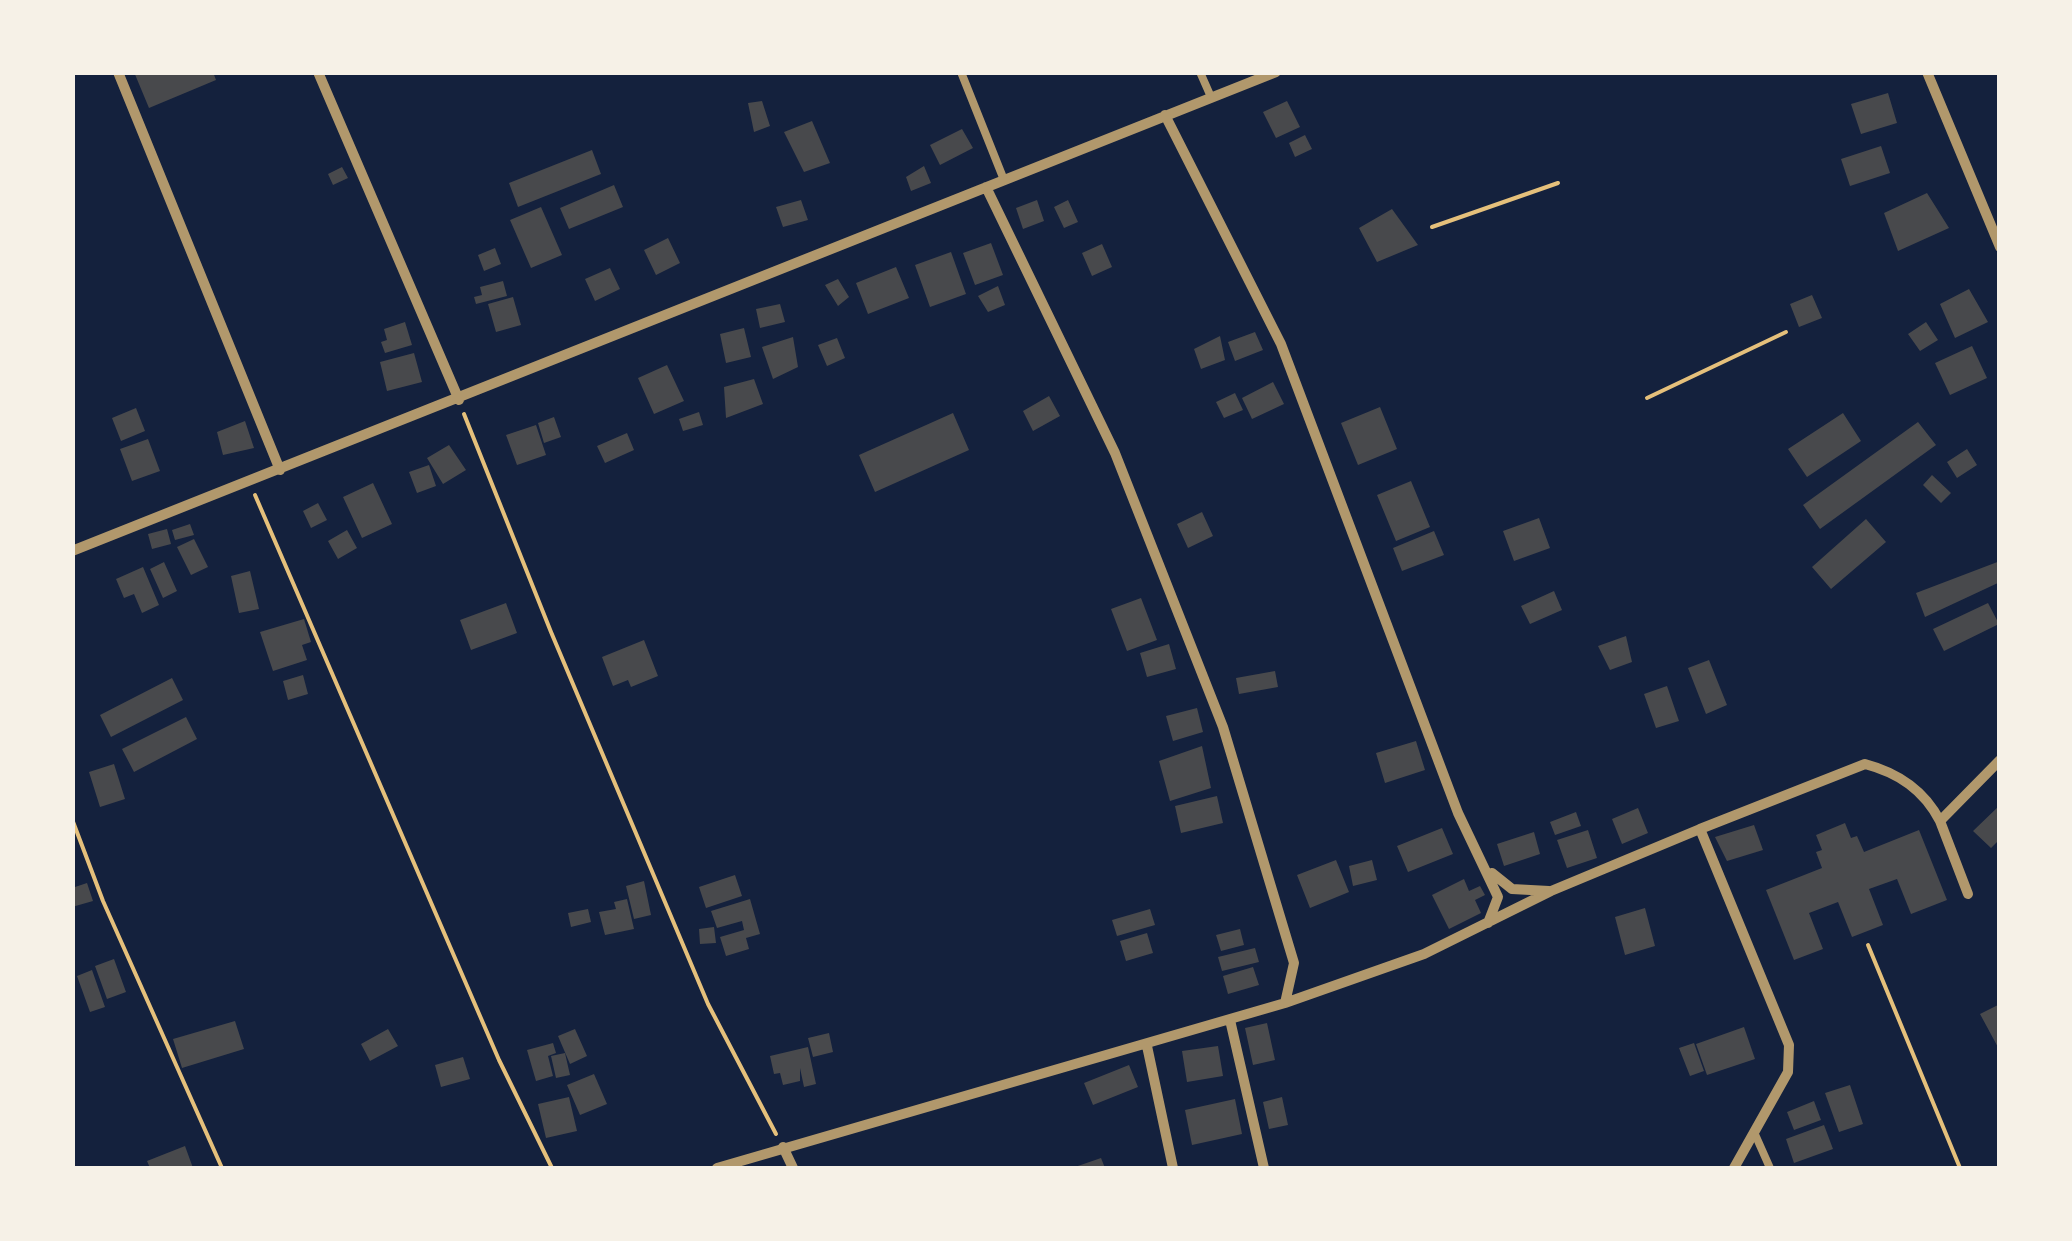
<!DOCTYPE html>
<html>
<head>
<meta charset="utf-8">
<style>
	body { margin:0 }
	#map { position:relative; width:2072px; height:1241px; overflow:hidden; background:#14213d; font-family:Poppins,sans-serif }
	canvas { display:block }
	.frame { position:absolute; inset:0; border:75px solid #f6f1e7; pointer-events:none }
</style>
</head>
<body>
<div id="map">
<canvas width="2072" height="1241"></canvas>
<div class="frame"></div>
</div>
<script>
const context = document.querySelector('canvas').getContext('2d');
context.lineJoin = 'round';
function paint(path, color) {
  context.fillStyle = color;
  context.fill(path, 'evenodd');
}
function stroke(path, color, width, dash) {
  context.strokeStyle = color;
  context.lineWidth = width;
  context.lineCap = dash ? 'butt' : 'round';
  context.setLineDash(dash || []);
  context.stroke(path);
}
const building = new Path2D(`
	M134 72H213L216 80 149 108Z
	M1888 93 1897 123 1861 134 1851 104Z
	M762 101 770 126 754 132 748 103Z
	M1287 101 1300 127 1276 138 1263 112Z
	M812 121 830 163 804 172 784 132Z
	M962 129 973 148 940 165 930 145Z
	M1305 135 1312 149 1295 157 1289 143Z
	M1881 146 1890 173 1850 186 1841 159Z
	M592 150 601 174 518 207 509 183Z
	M924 166 931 183 911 191 906 177Z
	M342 167 348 178 333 185 328 174Z
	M614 185 623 207 569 229 560 208Z
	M1927 193 1949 228 1898 251 1884 213Z
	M801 200 808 220 783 227 776 207Z
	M1037 200 1044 221 1023 229 1016 208Z
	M1068 200 1078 222 1064 228 1054 207Z
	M541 207 562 255 531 268 510 220Z
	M1392 209 1418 245 1377 262 1359 228Z
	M668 238 680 263 656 275 644 250Z
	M991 243 1003 275 975 285 963 253Z
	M1102 244 1112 267 1092 276 1082 253Z
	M495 248 501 264 484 271 478 255Z
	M951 252 966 294 930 307 915 265Z
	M896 267 909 298 868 314 856 283Z
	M610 268 620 289 595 301 585 279Z
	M838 279 849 297 838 306 825 285Z
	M503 281 507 296 476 304 474 297 482 295 480 287Z
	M998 286 1005 305 988 312 978 296Z
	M1969 289 1988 322 1955 338 1940 304Z
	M1812 295 1822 318 1799 327 1790 304Z
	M513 297 521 325 496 332 488 304Z
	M780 304 785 322 760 328 756 309Z
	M405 322 412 345 385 353 381 342 387 340 384 329Z
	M1926 322 1938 340 1920 351 1908 334Z
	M744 328 751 357 726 363 720 334Z
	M1255 332 1263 350 1235 361 1228 342Z
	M1220 336 1225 360 1201 369 1194 349Z
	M793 337 798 367 773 379 762 347Z
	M837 338 845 358 827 366 818 345Z
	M1972 346 1987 378 1950 395 1935 363Z
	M414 353 422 382 387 391 380 362Z
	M667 365 684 401 654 414 638 378Z
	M754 379 763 404 726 418 724 387Z
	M1273 382 1284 404 1252 419 1242 398Z
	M1235 393 1243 410 1224 418 1216 402Z
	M1049 396 1060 416 1033 431 1023 411Z
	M1380 407 1397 449 1358 465 1341 423Z
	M136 408 145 431 121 441 112 418Z
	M699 412 703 425 683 431 679 419Z
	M953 413 969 450 875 492 859 455Z
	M1843 413 1861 441 1807 477 1788 449Z
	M554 417 561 437 544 443 538 423Z
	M245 421 254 448 223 455 217 432Z
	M1918 422 1936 445 1820 529 1803 505Z
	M536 425 546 455 517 465 506 435Z
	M627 433 634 450 605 463 597 446Z
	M148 439 160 471 132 481 120 449Z
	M449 445 466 470 443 484 427 458Z
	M1967 449 1977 465 1957 478 1947 462Z
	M429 465 436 486 417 493 409 472Z
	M1932 475 1951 493 1941 503 1923 485Z
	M1411 481 1430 527 1396 541 1377 495Z
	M373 483 392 524 362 538 343 497Z
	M318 503 327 520 311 528 303 511Z
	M1202 512 1213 536 1188 548 1177 524Z
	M1539 518 1550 548 1514 561 1503 531Z
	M1866 519 1886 542 1831 589 1812 567Z
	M190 524 194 535 175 540 172 530Z
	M167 529 171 544 152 549 148 534Z
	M347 530 357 548 338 559 328 541Z
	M1434 531 1444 555 1402 571 1393 548Z
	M194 539 208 567 191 575 177 547Z
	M2000 561V582L1925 617 1916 593Z
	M164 562 177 591 163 598 150 569Z
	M143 567 159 605 142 613 134 594 124 598 116 579Z
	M250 571 259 609 239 613 231 576Z
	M1554 591 1562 610 1530 624 1521 606Z
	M1141 598 1157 640 1127 651 1111 609Z
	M506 603 517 633 471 650 460 620Z
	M1988 603 1999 624 1944 651 1933 629Z
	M304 619 311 642 302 645 307 660 273 671 260 632Z
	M1626 636 1632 662 1610 670 1598 646Z
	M644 640 658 676 631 687 628 680 613 686 602 657Z
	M1169 644 1176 669 1147 677 1140 653Z
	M1709 660 1727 705 1706 714 1688 668Z
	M1275 671 1278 687 1239 694 1236 678Z
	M303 675 308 694 288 700 283 681Z
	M172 678 183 700 111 737 100 715Z
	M1667 686 1679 721 1656 728 1644 694Z
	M1197 708 1203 732 1173 741 1166 716Z
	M186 717 197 739 134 772 122 749Z
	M1416 741 1425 770 1385 783 1376 753Z
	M1202 746 1211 788 1170 801 1159 761Z
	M114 764 125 799 100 807 89 772Z
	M1217 796 1223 823 1181 833 1175 806Z
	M2000 805V839L1991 848 1973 831Z
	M1638 808 1648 833 1622 844 1612 819Z
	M1576 812 1581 826 1555 835 1550 822Z
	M1845 823 1851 838 1857 836 1864 852 1919 830 1947 900 1911 914 1897 879 1869 889 1883 925 1852 937 1838 902 1809 913 1823 949 1794 960 1766 890 1822 868 1816 852 1822 850 1816 835Z
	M1754 825 1763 850 1727 861 1715 837Z
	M1442 828 1453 854 1408 872 1397 846Z
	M1588 830 1597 858 1567 868 1557 840Z
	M1534 832 1540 854 1504 866 1497 844Z
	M1336 860 1349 892 1310 908 1297 875Z
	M1372 860 1377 880 1353 886 1349 866Z
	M735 875 742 896 706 908 699 887Z
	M1464 879 1469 891 1480 886 1485 895 1475 900 1481 913 1449 929 1432 895Z
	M644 881 651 915 634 919 626 886Z
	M87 883 93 901 72 907V888Z
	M627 899 634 929 605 935 599 912 616 909 614 902Z
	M750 899 760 934 746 938 749 949 726 956 720 937 744 930 742 921 717 928 711 911Z
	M1645 908 1655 946 1625 955 1615 917Z
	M588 909 591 922 571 927 568 913Z
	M1150 909 1155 925 1117 936 1112 920Z
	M714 927 716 943 700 944 699 929Z
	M1240 929 1244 945 1221 951 1216 935Z
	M1147 933 1153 953 1126 961 1120 941Z
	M1255 948 1259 962 1222 971 1218 957Z
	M114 959 126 992 107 999 95 966Z
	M1253 967 1259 985 1228 994 1223 976Z
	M92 970 105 1007 90 1012 77 976Z
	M2000 1004V1051L1980 1014Z
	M235 1021 244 1049 182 1068 173 1039Z
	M1267 1023 1275 1060 1253 1065 1245 1028Z
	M1744 1027 1755 1059 1707 1075 1696 1044Z
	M388 1029 398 1046 370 1061 361 1044Z
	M575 1029 587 1056 570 1064 558 1036Z
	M829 1033 833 1052 813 1057 808 1038Z
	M553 1043 556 1053 548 1056 553 1076 536 1081 527 1050Z
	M1694 1043 1704 1071 1690 1076 1679 1048Z
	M1218 1046 1223 1076 1187 1082 1182 1051Z
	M808 1047 816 1084 804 1087 800 1068V1081L783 1085 780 1073 774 1074 770 1056Z
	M565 1053 570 1075 556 1078 551 1056Z
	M463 1057 470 1079 441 1087 435 1065Z
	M1129 1065 1138 1087 1093 1105 1084 1083Z
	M594 1074 607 1104 580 1115 567 1085Z
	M1850 1085 1863 1124 1839 1132 1825 1093Z
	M569 1097 577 1131 546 1138 538 1104Z
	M1282 1097 1288 1125 1269 1129 1263 1102Z
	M1235 1099 1242 1134 1192 1145 1185 1110Z
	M1814 1101 1821 1120 1794 1130 1787 1112Z
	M1824 1125 1833 1149 1794 1163 1786 1139Z
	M185 1146 193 1168H150L147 1161Z
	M1101 1158 1105 1168H1072Z`);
const path = new Path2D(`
	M1432 227 1558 183
	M1647 398 1786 332
	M464 414 551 632 708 1004 776 1134
	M255 495 499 1060 552 1168
	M72 819 103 901 222 1168
	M1868 945 1960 1168`);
const service = new Path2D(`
	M961 72 1004 180
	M1200 72 1211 97
	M1754 1132 1770 1168`);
const minor = new Path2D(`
	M118 72 280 470
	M318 72 459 400
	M1927 72 2000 247
	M1165 115 1281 344 1458 813 1498 897 1488 923
	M986 187 1115 453 1223 727 1294 963 1285 1003
	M72 551 1276 72
	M1940 821 1968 894
	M1700 829 1865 764C1899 773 1924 790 1940 821L2000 760
	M1492 873 1512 889 1549 891
	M1230 1020 1264 1168
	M1147 1046 1173 1168
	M783 1147 793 1168
	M717 1168 1285 1003 1424 954 1551 891 1700 829 1789 1045 1788 1072 1734 1168`);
paint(building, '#48494c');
stroke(path, '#e5c07b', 4);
stroke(service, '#b1986c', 8);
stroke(minor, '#b1986c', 10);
</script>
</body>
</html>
